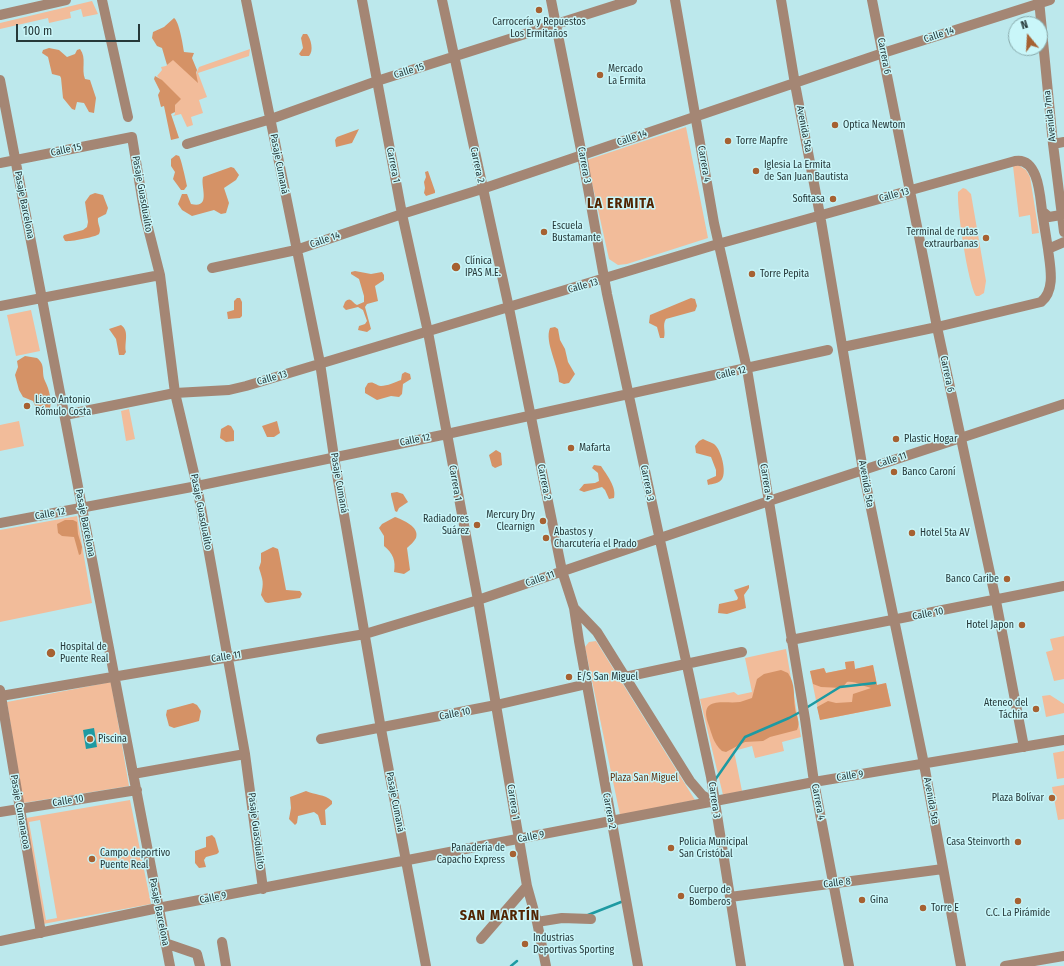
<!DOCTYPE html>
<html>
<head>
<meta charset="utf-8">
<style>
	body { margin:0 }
	#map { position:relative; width:1064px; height:966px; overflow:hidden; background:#bce8ec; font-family:"Fira Sans Condensed",sans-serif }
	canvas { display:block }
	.north { position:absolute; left:1008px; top:16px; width:40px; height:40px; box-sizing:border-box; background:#c9f6f9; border:1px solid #88aaac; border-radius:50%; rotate:342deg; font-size:11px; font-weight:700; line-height:16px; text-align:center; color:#263839 }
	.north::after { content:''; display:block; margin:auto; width:14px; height:18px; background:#a66132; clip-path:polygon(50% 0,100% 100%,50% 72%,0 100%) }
	.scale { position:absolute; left:16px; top:24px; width:124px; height:18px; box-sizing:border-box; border:2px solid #263839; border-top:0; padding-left:5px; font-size:12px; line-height:14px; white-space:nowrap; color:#263839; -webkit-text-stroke:3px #c9f6f9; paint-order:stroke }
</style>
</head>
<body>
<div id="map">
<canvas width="1064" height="966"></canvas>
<div class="north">N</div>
<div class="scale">100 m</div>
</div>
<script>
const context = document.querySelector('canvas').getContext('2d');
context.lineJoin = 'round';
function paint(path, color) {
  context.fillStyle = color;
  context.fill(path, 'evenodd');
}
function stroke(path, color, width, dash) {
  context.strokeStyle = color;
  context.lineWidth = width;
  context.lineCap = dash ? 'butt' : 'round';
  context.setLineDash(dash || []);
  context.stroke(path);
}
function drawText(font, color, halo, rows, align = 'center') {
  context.font = font + ' "Fira Sans Condensed",sans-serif';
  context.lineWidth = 3;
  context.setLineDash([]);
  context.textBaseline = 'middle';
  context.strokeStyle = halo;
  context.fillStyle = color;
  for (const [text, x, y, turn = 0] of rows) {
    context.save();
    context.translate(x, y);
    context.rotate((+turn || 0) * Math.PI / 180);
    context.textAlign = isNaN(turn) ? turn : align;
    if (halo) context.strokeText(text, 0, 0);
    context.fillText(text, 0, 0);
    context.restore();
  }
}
const green = new Path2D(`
	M92 1 98 14 83 17 81 9 70 12 71 18 49 23 48 18 0 29V23Z
	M250 49 249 56 198 73 207 97 199 100 203 113 191 117 193 125 187 127 181 114 173 116 175 114 174 106 180 99 157 76 162 70 161 67 166 66 173 59 196 74 199 67Z
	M686 127 708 238 627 264 618 265 609 259 587 160Z
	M1018 165 1026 170 1030 177 1039 233 1032 234 1030 215 1019 217 1013 166Z
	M963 188 966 189 971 194 986 281 984 293 979 296H976C968 283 957 210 958 192Z
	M31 310 40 351 16 356 7 315Z
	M129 409 135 439 126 441 121 411Z
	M19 421 24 446 0 451V425Z
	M77 516 92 603 0 622V530Z
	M1064 636V679L1054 681 1046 652 1053 650 1050 639Z
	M596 641 695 800 620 815 585 647 589 642Z
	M786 649 801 737 782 742 784 751 755 758 752 746 734 751 742 791 723 795 700 699 734 692 738 695 752 692 745 658Z
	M854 661 855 669 873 665 877 685 886 683 891 706 820 720 810 671 824 668 826 673 846 669 845 662Z
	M111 682 129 786 23 803 7 702Z
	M1050 695 1064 704V713L1046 717 1042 696Z
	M1064 751V778L1057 779 1053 753Z
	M1064 785V819L1058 820 1052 787Z
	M130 800 151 904 43 924 26 818ZM40 820 57 918 46 920 29 822Z`);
const forest = new Path2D(`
	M174 18C179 21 183 45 184 52L194 53 192 58 197 70 196 73 198 83 173 60 167 65 162 48 157 46 152 38 153 32 164 27Z
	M303 34H307C311 39 314 51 309 56H301L299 54 303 48 301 38Z
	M49 48 59 50 67 57 75 54 77 50 80 49C87 58 81 69 85 79L90 80 96 98 94 113 89 112 84 103 77 102 75 110 72 109 63 98 61 78 60 76 52 74 48 57 42 53 43 50Z
	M155 76 162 80 181 99 175 105V112L171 114 179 138 171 140 164 106 161 107 158 95 160 91 154 79Z
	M359 129 352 143 336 147 335 140 337 137Z
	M176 155 179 156C181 158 186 181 187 186L184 190H181L173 179 175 172 171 166V159Z
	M231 167 234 168 239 175 236 180 224 188 229 203 226 213 221 214 214 210 192 216 182 210 178 204 182 194H187L191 204C212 209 200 186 203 177Z
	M428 171 435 191V193L426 196 424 193 425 188 424 182 426 177 425 172Z
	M95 193 103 195 108 208 106 214 98 218C97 224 102 229 99 234 96 237 70 242 65 241L63 237 64 235 83 230 87 227 88 222 85 202 90 195Z
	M355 271 371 274 382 272 384 275V280L375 286 378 301 367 304 365 307 371 329 367 332 358 330 359 326 365 324 367 321 363 310 358 307 346 310 343 307 345 302C351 296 352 303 357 305L364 302V296L359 279 351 274V272Z
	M237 298H240L242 302V316L240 318 228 319 227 312 234 310V301Z
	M691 298 695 299 697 306 695 311 666 319C662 325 666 331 664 338H660L657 327 649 323 650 315Z
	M121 325C130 331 124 343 126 352L124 355H119L116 339 109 329Z
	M555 327 558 329 560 340 565 349 568 362 575 374 569 383 564 384 559 382C559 366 544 342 550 328Z
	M25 356 37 358C46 365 41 372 45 381 49 389 53 402 49 411L42 413 38 412 33 401 23 397 19 390 15 375 18 367 17 361Z
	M405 372 410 374 411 379 403 384 402 394 399 397 391 396 377 400 365 393V388L368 383C374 381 375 385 381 386 387 386 396 382 401 380L402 374Z
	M277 421 280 433 274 437H267L262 426Z
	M228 425 231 426 234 431V441L226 442 220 438 221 429Z
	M703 439C706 441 711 442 714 444 721 449 727 472 722 479 720 483 712 484 708 485L707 480 716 476V470L711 457 696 453 695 446 699 441Z
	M496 450 501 453 502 465 495 468 492 466 489 455Z
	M594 465 601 466C606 474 617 487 614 498L609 499 605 490 602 487 584 492 579 490 584 484 595 483 599 481 598 473 592 468Z
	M397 492 403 494 408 502 399 508 397 512 395 511 391 495V493Z
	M395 517C403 520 420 527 416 538 414 542 410 545 407 548L410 570 404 574 394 572C396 561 393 553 384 546V536L379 528 382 524Z
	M65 520H73L77 522 78 534 82 547 81 554 79 555 74 537 62 536 58 533 57 524Z
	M273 547 278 549 279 553 286 590 300 591 302 594 300 598 268 603 265 602 261 595C264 582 263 581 259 568L261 562V553Z
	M749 585V588L744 595 746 608 727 614 718 613 719 604 737 600 738 598 734 590Z
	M854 661 855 669 873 665 877 685 886 683 891 706 820 720 817 707 828 701 836 703 852 702 853 694 871 688C862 686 856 681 847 682L842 688 821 687 813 684 810 671 824 668 826 673 846 669 845 662Z
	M781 670 788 673C796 685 793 695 795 708 796 716 801 722 797 730L770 737 763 741 745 742 726 752 722 751C713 743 712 734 708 723 699 696 724 704 740 702 744 701 748 699 752 698L757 679 764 674Z
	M193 703 197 705 201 711 199 721 174 728 169 726 166 715 167 710Z
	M306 791C314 795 325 794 332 801V804L325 810 326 825H321L318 815 314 812 298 816 297 823 295 825 289 819 291 808 290 797Z
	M212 835 215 838 219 852 217 854 206 857 204 860 206 867 199 868 195 863V851L206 847V837Z`);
const water = new Path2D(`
	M94 728 97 747 86 749 83 730Z`);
const stream = new Path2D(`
	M806 708 840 687 875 683
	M715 780 745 737 789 718 802 711
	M588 915 621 902
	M511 966 517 961`);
const minor = new Path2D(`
	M102 0 128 117
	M246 0 320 363 334 457 381 729 426 966
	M362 0 402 214 428 332 478 600 527 886 537 922 546 966
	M442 0 509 308 562 571 574 608 579 641 638 966
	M551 0 582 155 607 294 711 777 741 966
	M675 0 714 223 747 369 805 719 814 782 849 966
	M781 0 795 84 820 215 863 470 924 764 961 966
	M872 0 937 327 996 601 1024 747
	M1039 0 1053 144 1064 232
	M0 15 66 0
	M0 80 170 966
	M187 144 271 119 377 81 632 0
	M1053 144 1064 142
	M0 163 132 137 145 216 160 275 175 393 197 486 245 754 263 889
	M1042 211 1048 249
	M212 268 296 250 402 214 482 189 883 53 1050 0
	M0 306 160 275
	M843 347 937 327 1041 302C1056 290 1050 266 1048 249L1064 242
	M65 415 175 393 229 390 246 386 718 244 1015 161C1038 157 1040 195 1042 211L1049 217 1061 215
	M0 523 197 486 447 434 828 350
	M574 608 597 632 690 781 702 795 714 802
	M791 640 1064 586
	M625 677 742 652
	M0 690 41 933
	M1 696 365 634 478 600 769 501 1064 404
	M321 739 496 705 587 684
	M133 774 245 754
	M0 812 137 790
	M730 897 943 869
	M537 922 562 918 591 919
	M481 939 527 886
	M0 941 158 908 814 782 1064 740
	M222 942 226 966
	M165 943 197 954 200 966
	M1005 966 1064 956`);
const markers = [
	[539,10,4,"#a66132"],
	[600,75,4,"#a66132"],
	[835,125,4,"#a66132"],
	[728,141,4,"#a66132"],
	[756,171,4,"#a66132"],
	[833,199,4,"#a66132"],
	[544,232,4,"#a66132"],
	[986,238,4,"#a66132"],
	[456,267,5,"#a66132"],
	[752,274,4,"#a66132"],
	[27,406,4,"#a66132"],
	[896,439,4,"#a66132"],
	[571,448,4,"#a66132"],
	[894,472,4,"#a66132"],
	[543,521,4,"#a66132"],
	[477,525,4,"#a66132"],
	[912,533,4,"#a66132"],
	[546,538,4,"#a66132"],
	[1007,579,4,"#a66132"],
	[1022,625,4,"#a66132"],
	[51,653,5,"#a66132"],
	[569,677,4,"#a66132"],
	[1036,709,4,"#a66132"],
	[90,739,4,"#a66132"],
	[1052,798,4,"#a66132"],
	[1018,842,4,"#a66132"],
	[671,848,4,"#a66132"],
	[513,854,4,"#a66132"],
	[92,859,4,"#a66132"],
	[681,896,4,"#a66132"],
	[862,900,4,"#a66132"],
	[1018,901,4,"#a66132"],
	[923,908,4,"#a66132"],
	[525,944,4,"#a66132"]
];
const poiNames = [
	["Carrocería y Repuestos",539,22,"center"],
	["Los Ermitaños",539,34,"center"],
	["Mercado",608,69],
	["La Ermita",608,81],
	["Optica Newtom",843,125],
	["Torre Mapfre",736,141],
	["Iglesia La Ermita",764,165],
	["de San Juan Bautista",764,177],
	["Sofitasa",825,199,"right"],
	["Escuela",552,226],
	["Bustamante",552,238],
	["Terminal de rutas",978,232,"right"],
	["extraurbanas",978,244,"right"],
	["Clínica",465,261],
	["IPAS M.E.",465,273],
	["Torre Pepita",760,274],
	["Liceo Antonio",35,400],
	["Rómulo Costa",35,412],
	["Plastic Hogar",904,439],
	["Mafarta",579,448],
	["Banco Caroní",902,472],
	["Mercury Dry",535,515,"right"],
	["Clearnign",535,527,"right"],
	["Radiadores",469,519,"right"],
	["Suárez",469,531,"right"],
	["Abastos y",554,532],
	["Charcutería el Prado",554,544],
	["Hotel 5ta AV",920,533],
	["Banco Caribe",999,579,"right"],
	["Hotel Japon",1014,625,"right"],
	["Hospital de",60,647],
	["Puente Real",60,659],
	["E/S San Miguel",577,677],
	["Ateneo del",1028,703,"right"],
	["Táchira",1028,715,"right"],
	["Piscina",98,739],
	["Plaza Bolívar",1044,798,"right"],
	["Policia Municipal",679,842],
	["San Cristóbal",679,854],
	["Casa Steinvorth",1010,842,"right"],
	["Panadería de",505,848,"right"],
	["Capacho Express",505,860,"right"],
	["Campo deportivo",100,853],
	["Puente Real",100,865],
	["Cuerpo de",689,890],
	["Bomberos",689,902],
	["Gina",870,900],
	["Torre E",931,908],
	["C.C. La Pirámide",1018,913,"center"],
	["Industrias",533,938],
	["Deportivas Sporting",533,950]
];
const streetNames = [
	["Calle 14",939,35,-18],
	["Carrera 6",884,56,79],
	["Calle 15",409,71,-17],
	["Avenida 7ma",1050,116,-96],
	["Avenida 5ta",804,129,79],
	["Calle 14",632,138,-19],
	["Calle 15",66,150,-12],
	["Pasaje Cumaná",279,164,79],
	["Carrera 4",704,164,80],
	["Carrera 1",393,165,79],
	["Carrera 2",477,165,78],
	["Carrera 3",584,165,80],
	["Pasaje Guasdualito",142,194,80],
	["Calle 13",894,195,-15],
	["Pasaje Barcelona",24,205,79],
	["Calle 14",325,240,-19],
	["Calle 13",583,286,-16],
	["Calle 12",731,373,-13],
	["Carrera 6",947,374,78],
	["Calle 13",272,378,-16],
	["Calle 12",415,440,-11],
	["Calle 11",892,460,-18],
	["Carrera 2",544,482,79],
	["Carrera 4",766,482,81],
	["Pasaje Cumaná",339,483,80],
	["Carrera 1",455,483,80],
	["Carrera 3",647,483,79],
	["Avenida 5ta",866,484,80],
	["Pasaje Guasdualito",201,512,79],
	["Calle 12",50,514,-10],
	["Pasaje Barcelona",85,523,79],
	["Calle 11",540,579,-19],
	["Calle 10",928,614,-11],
	["Calle 11",226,657,-9],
	["Calle 10",455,714,-11],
	["Calle 9",850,776,-9],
	["Carrera 3",714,800,82],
	["Calle 10",68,801,-9],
	["Avenida 5ta",931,801,80],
	["Pasaje Cumaná",395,802,79],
	["Carrera 1",513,802,81],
	["Carrera 4",818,802,79],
	["Carrera 2",609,811,80],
	["Pasaje Cumanacoa",20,812,80],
	["Pasaje Guasdualito",256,831,83],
	["Calle 9",531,837,-11],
	["Calle 8",837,883,-7],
	["Calle 9",213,898,-11],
	["Pasaje Barcelona",159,912,79]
];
const parkNames = [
	["Plaza San Miguel",644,778]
];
const districtNames = [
	["LA ERMITA",621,204],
	["SAN MARTÍN",500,916]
];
paint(green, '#f2bc9a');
paint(forest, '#d59266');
paint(water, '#1d9aa2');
stroke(stream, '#1d9aa2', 2.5);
stroke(minor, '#a48674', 10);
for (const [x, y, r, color] of markers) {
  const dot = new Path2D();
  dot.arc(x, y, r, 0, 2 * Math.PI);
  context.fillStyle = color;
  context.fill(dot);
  stroke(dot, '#c9f6f9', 1.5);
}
drawText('10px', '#263839', '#c9f6f9', poiNames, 'left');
drawText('10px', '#263839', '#c9f6f9', streetNames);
drawText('10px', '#633616', '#c9f6f9', parkNames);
context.letterSpacing = '1px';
drawText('bold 14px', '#512401', '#c9f6f9', districtNames);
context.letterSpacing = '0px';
</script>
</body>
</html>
